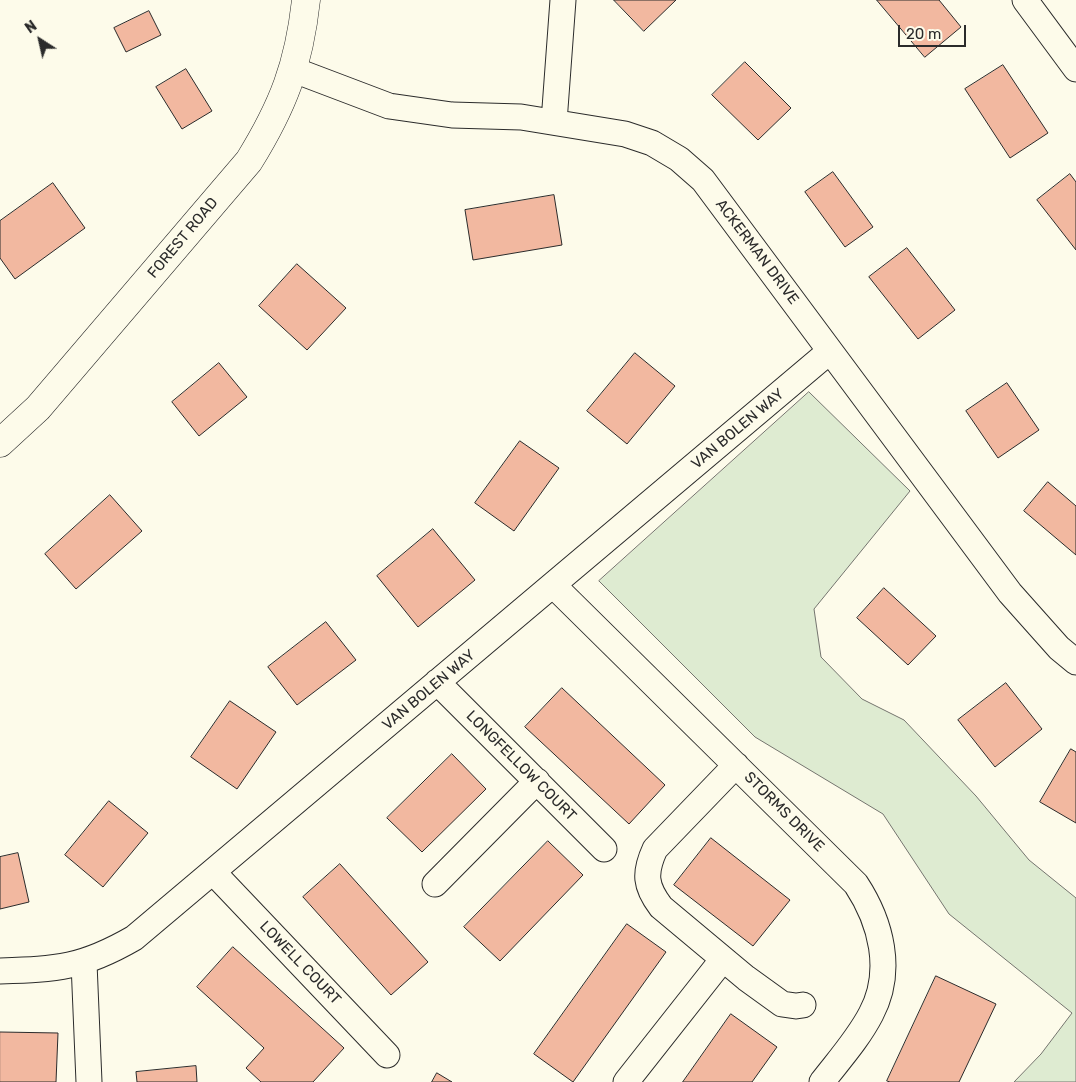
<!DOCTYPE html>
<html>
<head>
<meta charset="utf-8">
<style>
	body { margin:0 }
	#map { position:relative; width:1076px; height:1082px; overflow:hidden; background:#fdfbea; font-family:Rubik,sans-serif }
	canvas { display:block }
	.north { position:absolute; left:15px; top:15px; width:50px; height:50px; -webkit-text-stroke:4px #fdfbea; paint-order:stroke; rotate:325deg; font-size:14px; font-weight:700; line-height:20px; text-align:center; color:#2b2b2b }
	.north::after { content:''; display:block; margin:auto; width:18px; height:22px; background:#2b2b2b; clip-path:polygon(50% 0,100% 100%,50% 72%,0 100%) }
	.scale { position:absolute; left:898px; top:25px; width:68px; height:22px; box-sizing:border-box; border:2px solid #2b2b2b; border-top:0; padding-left:6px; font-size:15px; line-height:18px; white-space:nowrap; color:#2b2b2b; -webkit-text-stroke:4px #fdfbea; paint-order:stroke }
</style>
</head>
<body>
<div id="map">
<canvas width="1076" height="1082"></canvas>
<div class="north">N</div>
<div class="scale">20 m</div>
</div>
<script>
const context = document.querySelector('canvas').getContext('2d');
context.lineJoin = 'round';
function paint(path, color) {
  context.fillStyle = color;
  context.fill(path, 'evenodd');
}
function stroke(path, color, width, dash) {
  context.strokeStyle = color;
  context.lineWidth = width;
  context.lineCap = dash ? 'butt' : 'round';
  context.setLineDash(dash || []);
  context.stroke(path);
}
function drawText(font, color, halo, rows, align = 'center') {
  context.font = font + ' Rubik,sans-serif';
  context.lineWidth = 4;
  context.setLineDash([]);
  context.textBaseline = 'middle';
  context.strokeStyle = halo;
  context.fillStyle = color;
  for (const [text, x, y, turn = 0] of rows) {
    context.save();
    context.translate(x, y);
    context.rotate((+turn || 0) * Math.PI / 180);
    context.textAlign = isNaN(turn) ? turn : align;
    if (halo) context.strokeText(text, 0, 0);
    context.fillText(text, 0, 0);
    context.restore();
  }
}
const green = new Path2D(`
	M809 392 910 491 814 609 821 657 862 699 904 720 976 796 1029 860 1076 898V1082H1014L1041 1054 1072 1013 949 914 883 814 755 737 599 581Z`);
const building = new Path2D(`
	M614 0H676L644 31Z
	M877 0H939L961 27 925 57Z
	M149 11 161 35 126 52 114 28Z
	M745 62 791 108 758 140 712 95Z
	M1003 65 1048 133 1010 158 965 89Z
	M186 69 212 111 182 129 156 87Z
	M833 172 873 227 845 247 805 192Z
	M1070 174 1076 182V250L1037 200Z
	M53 183 85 228 15 279 0 258V221Z
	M554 195 562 245 473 260 465 210Z
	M907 248 955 310 918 339 869 277Z
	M297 264 346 308 307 350 259 306Z
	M635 353 675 386 627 444 587 411Z
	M219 363 247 397 199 436 172 402Z
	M1007 383 1039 430 998 458 966 411Z
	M520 441 559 468 514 531 475 503Z
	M1048 482 1076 506V555L1024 511Z
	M110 495 142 531 76 589 45 554Z
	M433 529 475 580 418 627 377 576Z
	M884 588 936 636 908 665 857 618Z
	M326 622 356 660 297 705 268 667Z
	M1006 683 1042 729 995 767 958 720Z
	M562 688 665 785 629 824 525 727Z
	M230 701 276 732 237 789 191 757Z
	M1071 749 1076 752V823L1040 802Z
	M452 754 486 789 422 852 387 818Z
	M109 801 148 833 103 887 65 855Z
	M711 838 790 900 753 946 674 885Z
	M548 841 583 875 500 961 464 927Z
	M18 853 29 902 0 909V857Z
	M340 864 428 962 391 995 303 897Z
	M627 924 666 952 573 1082 534 1054Z
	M233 947 344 1048 313 1082H261L246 1068 264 1048 197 987Z
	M936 976 996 1004 959 1082H890L887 1081Z
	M731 1014 777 1047 752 1082H683Z
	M0 1032 58 1033 56 1082H0Z
	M196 1066 197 1082H137L136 1072Z
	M437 1073 452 1082H432Z`);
const minor = new Path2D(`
	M1025 0 1076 69
	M294 70 389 106 452 115 521 117 625 134 652 143 679 159 703 180 1010 593 1059 648 1076 662
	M554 122 563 0
	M553 585 856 884C881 922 894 971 871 1014 858 1039 839 1060 822 1082
	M437 682 604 849
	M736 765 655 849C644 873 645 886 661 907L746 978 782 1004 796 1006 803 1005
	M213 872 387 1055
	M435 884 537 781
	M84 963 89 1082
	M0 971C58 969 82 968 134 938L830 351
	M626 1082 723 959`);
const major = new Path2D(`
	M0 443 38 408 249 161C283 106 299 65 306 0`);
const streetNames = [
	["FOREST ROAD",183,238,-50],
	["ACKERMAN DRIVE",757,252,53],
	["VAN BOLEN WAY",738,429,-40],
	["VAN BOLEN WAY",429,690,-40],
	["LONGFELLOW COURT",521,766,45],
	["STORMS DRIVE",784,812,45],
	["LOWELL COURT",300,963,46]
];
paint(green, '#deebd1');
stroke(green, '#74746e', 1);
paint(building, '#f2b8a0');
stroke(building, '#2b2b2b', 1);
stroke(minor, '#2b2b2b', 27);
stroke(major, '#2b2b2b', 29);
stroke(minor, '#fdfbea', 25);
stroke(major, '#fdfbea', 28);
drawText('15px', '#2b2b2b', '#fdfbea', streetNames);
</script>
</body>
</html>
